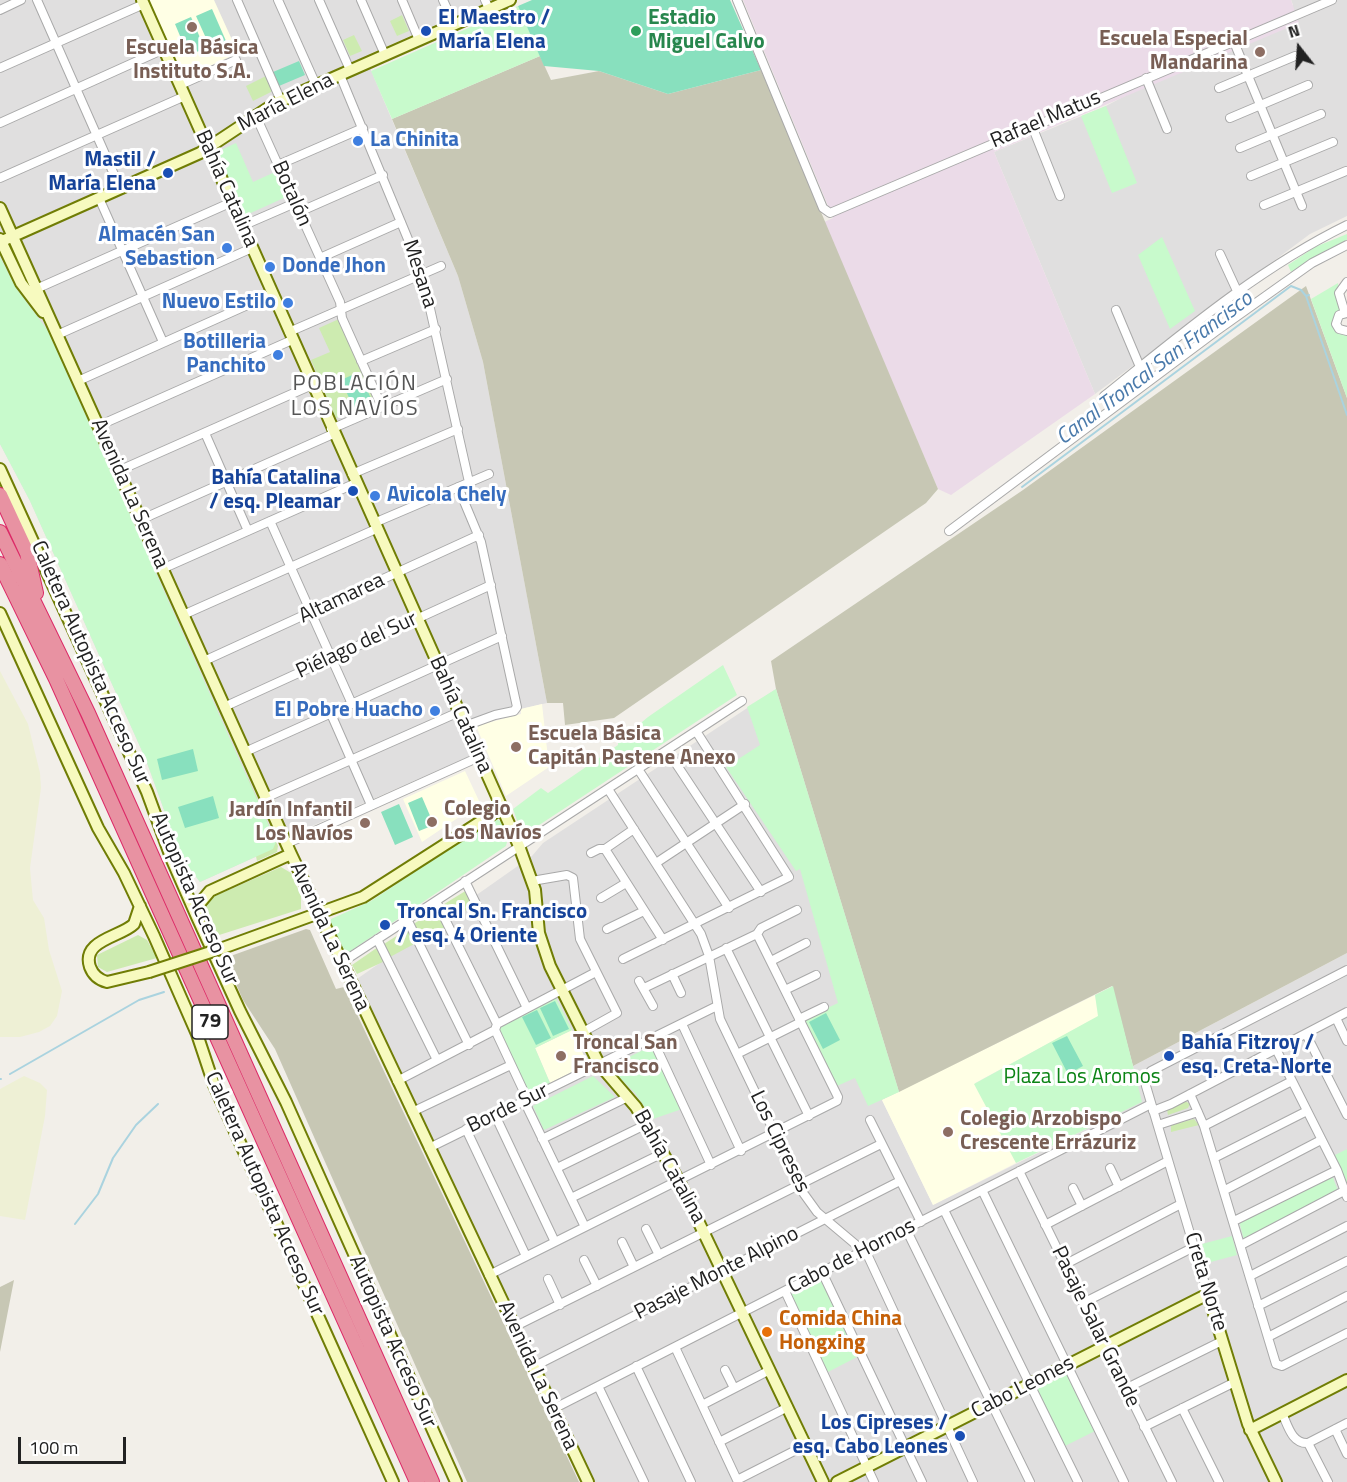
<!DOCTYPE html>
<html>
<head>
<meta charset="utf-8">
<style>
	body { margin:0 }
	#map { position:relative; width:1347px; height:1482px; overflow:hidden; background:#f2efe9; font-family:"Titillium Web",sans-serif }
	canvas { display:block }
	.north { position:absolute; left:1269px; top:18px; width:60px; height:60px; -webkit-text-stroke:4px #fff; paint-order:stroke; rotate:343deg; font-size:16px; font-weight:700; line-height:24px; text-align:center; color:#222 }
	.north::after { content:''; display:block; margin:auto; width:21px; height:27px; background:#222; clip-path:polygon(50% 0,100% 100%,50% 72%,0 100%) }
	.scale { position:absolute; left:18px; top:1437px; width:108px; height:27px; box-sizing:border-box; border:3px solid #222; border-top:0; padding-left:8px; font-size:18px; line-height:21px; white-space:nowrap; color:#222; -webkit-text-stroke:4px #fff; paint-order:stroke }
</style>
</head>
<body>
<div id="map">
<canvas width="1347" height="1482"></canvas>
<div class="north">N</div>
<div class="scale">100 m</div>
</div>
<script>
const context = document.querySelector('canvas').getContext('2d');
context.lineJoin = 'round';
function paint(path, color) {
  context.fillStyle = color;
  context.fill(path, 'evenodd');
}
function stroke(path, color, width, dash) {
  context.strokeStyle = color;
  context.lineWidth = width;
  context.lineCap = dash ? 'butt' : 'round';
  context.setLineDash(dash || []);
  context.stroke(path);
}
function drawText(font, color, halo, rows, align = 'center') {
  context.font = font + ' "Titillium Web",sans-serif';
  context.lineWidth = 6;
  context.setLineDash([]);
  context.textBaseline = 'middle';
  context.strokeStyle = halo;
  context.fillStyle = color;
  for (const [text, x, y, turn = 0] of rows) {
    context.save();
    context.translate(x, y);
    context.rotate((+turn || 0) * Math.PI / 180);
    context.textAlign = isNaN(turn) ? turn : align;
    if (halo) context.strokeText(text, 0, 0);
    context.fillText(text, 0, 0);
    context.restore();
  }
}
const residential = new Path2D(`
	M0 0H492L365 56 458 276 483 362 547 703 498 714 459 728 470 756 276 842 273 849 200 882 181 857 146 760 30 501 0 444Z
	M1291 0H1347V216L1310 234 1095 394 994 152 1106 106 1293 5Z
	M776 689 899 1092 882 1100 933 1205 1141 1102 1133 1066 1347 953V1482H580L347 986 532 856 543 843Z`);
const industrial = new Path2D(`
	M743 0H1291L1299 23 994 152 1095 394 951 495 938 489 824 222 833 218Z`);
const education = new Path2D(`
	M146 0H214L238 53 181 79Z
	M542 704 549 767 506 796 476 726 521 714V709Z
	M465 771 480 803 422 842 403 799Z
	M1095 995 1099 1016 975 1083 1016 1163 933 1205 882 1100Z
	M572 1030 588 1064 550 1083 535 1048Z`);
const construction = new Path2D(`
	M540 56 551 80 599 71 668 94 761 70 938 489 926 503 614 718 565 725 563 703H547L483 362 458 276 392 119Z
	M1306 286 1347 398V953L1133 1066 1112 986 899 1092 776 689 771 661 1023 490Z
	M306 929 310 930 336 989 344 987 579 1482H467L275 1049 243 1000 225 958Z
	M14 1280 0 1352V1287Z`);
const farmland = new Path2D(`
	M0 671 28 724 40 773 41 788 30 868 32 890 33 900 44 918 49 950 62 991 57 1016 50 1026 39 1032 20 1037H0Z
	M24 1076 40 1083 47 1090 45 1116 25 1220 0 1216V1089Z`);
const grass = new Path2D(`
	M402 15 409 31 397 36 390 21Z
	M354 35 362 51 350 56 343 40Z
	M266 76 273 91 253 101 246 86Z
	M339 319 376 401 336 418 311 360 330 352 319 328Z
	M248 778 278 846 277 852 257 861 239 781Z
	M281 867 291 873 301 896V909L216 936C211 925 203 912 208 899Z
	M467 890 475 905 449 920 441 906Z
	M437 909 446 927 420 939 412 925Z
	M409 928 416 943 390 957 384 944Z
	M138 935 147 940 157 958 107 972 98 967 97 955Z
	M378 947 385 961 357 974 352 965Z
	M1185 1101 1190 1104 1188 1108 1168 1115 1167 1110Z
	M1194 1119 1199 1125 1171 1132V1125Z`);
const park = new Path2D(`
	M518 6 540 56 392 119 371 71Z
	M1106 106 1137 183 1112 193 1081 116Z
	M236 143 253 182 275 172 286 197 244 216 218 155 221 150Z
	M1347 234V240L1291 272 1288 265 1315 247Z
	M1162 237 1195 311 1170 329 1138 255Z
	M0 257 16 288 48 331 276 842 273 849 200 882 181 857 146 760 30 501 0 444Z
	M1338 283 1340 308 1334 322 1347 333V398L1311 299Z
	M723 665 737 695 527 833 521 832 513 809 541 788 548 793 618 745V742L648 717Z
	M776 689 899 1092 868 1106 855 1078 837 1086 804 1019 838 1003 800 869 796 871 726 767 760 745 747 707Z
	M494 819 501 821 508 838 506 846 349 952 342 954 329 924 331 919 371 901Z
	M1113 986 1142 1102 1016 1163 974 1084 1098 1016 1095 995Z
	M556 998 572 1030 535 1048 550 1083 528 1093 497 1031 499 1025Z
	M649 1047 653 1049 682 1109 653 1119 635 1093 612 1070 613 1065Z
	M593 1076 615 1097 544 1130 533 1106Z
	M1347 1149V1186L1335 1155Z
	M1332 1175 1338 1191 1244 1240 1239 1221Z
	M1232 1236 1237 1255 1207 1263 1202 1244Z
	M821 1279 859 1356 828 1372 789 1295Z
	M1066 1373 1095 1431 1063 1447 1034 1390Z`);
const pitch = new Path2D(`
	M532 0H730L761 70 668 94 599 71 544 66 518 6Z
	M212 9 226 41 210 47 196 16Z
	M191 17 205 49 188 55 175 24Z
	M299 61 305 75 279 86 273 72Z
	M359 372 373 403 355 411 341 380Z
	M193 749 198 771 162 780 157 759Z
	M213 796 219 818 185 828 178 807Z
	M422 797 434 825 419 831 408 803Z
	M399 804 413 837 395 845 381 812Z
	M555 1001 569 1029 553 1036 540 1008Z
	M537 1010 551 1038 536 1045 522 1017Z
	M826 1013 840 1040 823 1049 809 1022Z
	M1067 1036 1083 1066 1068 1074 1052 1043Z`);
const stream = new Path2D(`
	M1306 296 1347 415
	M1022 487 1291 286 1301 290 1306 296 1309 295
	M10 1074 139 1000 164 992
	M0 1079H1
	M75 1224 98 1194 113 1158 136 1125 158 1104`);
const street = new Path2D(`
	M37 0 120 188
	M237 0 281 101
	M278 0 316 85
	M319 0 350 70
	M361 0 385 55
	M402 0 419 40
	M443 0 454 24
	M485 0 489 9
	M737 0 823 208 830 213 1332 0
	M0 10 21 0
	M1234 42 1302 206
	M0 68 144 4
	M340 75 422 273 469 482
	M1146 78 1167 129
	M180 85 236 60
	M1219 88 1295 56
	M255 114 340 302 342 318 382 407
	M1230 118 1308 85
	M0 123 164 49
	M1032 126 1060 196
	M1240 148 1321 114
	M278 165 363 128
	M1251 176 1333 142
	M0 178 185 96
	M99 198 163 342
	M1264 205 1346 171
	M299 212 383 175
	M242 226 295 203
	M1220 254 1238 293
	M320 258 401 222
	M36 289 232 202
	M1116 310 1140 367
	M1345 313 1339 293 1347 282
	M1347 313 1339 315 1336 324 1339 329 1347 331
	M289 332 441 266
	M57 335 252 248
	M361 361 436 329
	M78 381 272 294
	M1104 396C1180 335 1259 268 1347 225
	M98 426 292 340
	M331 429 447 379
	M205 433 248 531
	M118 471 312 385
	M352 474 458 429
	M458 487 481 542 517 707 514 711 495 715 465 726
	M140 520 333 434
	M270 521 352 704
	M374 523 489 474
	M949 531 1215 332 1312 263 1347 245
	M162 569 356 483
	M183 615 376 529
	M204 661 479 535
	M224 707 491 585
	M331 714 371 805
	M667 750 761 892
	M245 752 502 636
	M638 769 729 908
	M608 789 701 934 709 956 720 1019 804 1194 817 1212 867 1254 973 1482
	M265 798 459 712
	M286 844 479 757
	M605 849 663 940
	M591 853 599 849H605L634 829
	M656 863 745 804
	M465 881 527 1008
	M532 881 567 875 573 878 580 939 617 1013 583 1032
	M601 898 626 883
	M436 901 497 1024
	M407 919 469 1045
	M607 929 644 911
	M377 939 437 1060
	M726 948 809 1116
	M623 959 789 877 696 731
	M771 961 806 943
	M341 963 742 701
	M672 974 681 993
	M639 981 653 1006
	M644 988 757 934 761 928 797 910
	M785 990 816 975
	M1336 1018 1347 1041
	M799 1019 824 1007
	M497 1024 495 1030 525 1094 528 1109 585 1227
	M497 1024 596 972
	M682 1024 741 1151
	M1306 1034 1347 1115
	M652 1038 711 1165
	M1276 1049 1337 1170 1347 1197
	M737 1054 801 1022
	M397 1081 495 1030
	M1190 1094 1204 1126 1276 1364 1282 1366 1347 1333
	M1153 1111 1171 1104 1347 1012
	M412 1112 511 1065
	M495 1115 555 1242
	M870 1120 921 1222
	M1158 1125 1198 1112
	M1204 1126 1292 1081
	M466 1129 526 1256
	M542 1139 628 1097
	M429 1148 717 1006
	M1214 1158 1307 1111
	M557 1168 647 1124
	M1110 1168 1119 1187
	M1019 1171 1172 1482
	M1073 1188 1082 1206
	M982 1190 1124 1482
	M1225 1190 1321 1140
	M571 1198 663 1153
	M944 1210 1078 1482
	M1234 1221 1337 1170
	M1045 1225 1168 1161
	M646 1229 659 1255
	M906 1229 1030 1482
	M622 1242 634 1267
	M1241 1245 1344 1191
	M584 1260 597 1286
	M1064 1265 1181 1204
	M822 1272 922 1482
	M489 1275 837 1101 838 1097 757 934
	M1250 1276 1347 1226
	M548 1279 560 1305
	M785 1291 874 1482
	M1208 1294 1146 1086V1077L1151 1071 1347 970
	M1083 1303 1194 1247
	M1258 1306 1347 1261
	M514 1327 881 1144
	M1268 1337 1347 1296
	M675 1347 738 1482
	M636 1366 691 1482
	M533 1367 900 1181
	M725 1370 734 1388
	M598 1386 644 1482
	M1125 1389 1222 1341
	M702 1405 770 1370
	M1182 1408 1219 1482
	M553 1409 1151 1104
	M1282 1413C1288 1426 1292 1444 1308 1443L1347 1423
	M1144 1427 1235 1382
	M1335 1429 1347 1454
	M719 1442 788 1407
	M1308 1443 1328 1482
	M737 1480 806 1445`);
const secondary = new Path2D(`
	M142 0 519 846 535 890 539 933 550 966 599 1064 636 1107 679 1181 823 1482
	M0 208 291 854 588 1482
	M0 239 21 283 43 312
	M0 242 200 153 274 104 510 0
	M0 469 147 792 172 860 197 917 240 1011 286 1102 456 1482
	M0 613 98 828 124 873 154 936 197 1034 214 1085 393 1482
	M140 906 134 924C121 937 81 940 90 967 93 975 99 980 107 982L149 972
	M197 916 200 903 210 891 291 854
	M220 949 363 897 502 808
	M1250 1430 1347 1380
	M837 1482 1208 1294 1248 1424 1276 1482`);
const highway = new Path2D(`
	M0 495 27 553 36 593
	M0 532 88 713 432 1482
	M0 564 56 679 417 1482`);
const secondaryBridge = new Path2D(`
	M149 972 220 949`);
const markers = [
	[192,27,6,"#8d6e63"],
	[426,31,6,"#1a4fb4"],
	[636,31,6,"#2e9e5b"],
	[1260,52,6,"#8d6e63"],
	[358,141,6,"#3f7fe0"],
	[168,173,6,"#1a4fb4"],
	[227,248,6,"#3f7fe0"],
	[270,267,6,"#3f7fe0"],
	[288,303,6,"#3f7fe0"],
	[278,355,6,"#3f7fe0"],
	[353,491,6,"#1a4fb4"],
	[375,496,6,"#3f7fe0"],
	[435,711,6,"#3f7fe0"],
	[516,747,6,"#8d6e63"],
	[432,822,6,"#8d6e63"],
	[365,823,6,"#8d6e63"],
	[385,925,6,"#1a4fb4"],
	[561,1056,6,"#8d6e63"],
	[1169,1056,6,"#1a4fb4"],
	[948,1132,6,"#8d6e63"],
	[767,1332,6,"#e8710a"],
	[960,1436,6,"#1a4fb4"]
];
const shields = [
	[210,1022,36]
];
const shieldNames = [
	["79",210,1022]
];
const transitNames = [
	["El Maestro /",438,19],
	["María Elena",438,43],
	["Mastil /",156,161,"right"],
	["María Elena",156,185,"right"],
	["Bahía Catalina",341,479,"right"],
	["/ esq. Pleamar",341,503,"right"],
	["Troncal Sn. Francisco",397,913],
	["/ esq. 4 Oriente",397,937],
	["Bahía Fitzroy /",1181,1044],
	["esq. Creta-Norte",1181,1068],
	["Los Cipreses /",948,1424,"right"],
	["esq. Cabo Leones",948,1448,"right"]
];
const leisureNames = [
	["Estadio",648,19],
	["Miguel Calvo",648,43]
];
const educationNames = [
	["Escuela Especial",1248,40,"right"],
	["Mandarina",1248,64,"right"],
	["Escuela Básica",192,49,"center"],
	["Instituto S.A.",192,73,"center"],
	["Escuela Básica",528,735],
	["Capitán Pastene Anexo",528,759],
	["Colegio",444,810],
	["Los Navíos",444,834],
	["Jardín Infantil",353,811,"right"],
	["Los Navíos",353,835,"right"],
	["Troncal San",573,1044],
	["Francisco",573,1068],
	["Colegio Arzobispo",960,1120],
	["Crescente Errázuriz",960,1144]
];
const streetNames = [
	["María Elena",286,103,-27],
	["Rafael Matus",1046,120,-23],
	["Bahía Catalina",226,189,66],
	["Botalón",291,194,66],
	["Mesana",419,274,72],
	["Avenida La Serena",129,494,66],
	["Altamarea",342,599,-25],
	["Piélago del Sur",357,646,-25],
	["Caletera Autopista Acceso Sur",90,663,66],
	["Bahía Catalina",460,715,66],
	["Autopista Acceso Sur",194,899,66],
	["Avenida La Serena",329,937,65],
	["Borde Sur",508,1109,-26],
	["Los Cipreses",779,1142,64],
	["Bahía Catalina",669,1167,61],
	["Caletera Autopista Acceso Sur",264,1194,66],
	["Cabo de Hornos",852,1257,-27],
	["Pasaje Monte Alpino",717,1274,-27],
	["Creta Norte",1205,1282,73],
	["Pasaje Salar Grande",1095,1327,64],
	["Autopista Acceso Sur",392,1342,66],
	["Avenida La Serena",537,1376,65],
	["Cabo Leones",1023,1388,-27]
];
const shopNames = [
	["La Chinita",370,141,"left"],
	["Almacén San",215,236],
	["Sebastion",215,260],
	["Donde Jhon",282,267,"left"],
	["Nuevo Estilo",276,303],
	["Botilleria",266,343],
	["Panchito",266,367],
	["Avicola Chely",387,496,"left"],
	["El Pobre Huacho",423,711]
];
const parkNames = [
	["Plaza Los Aromos",1082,1078]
];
const foodNames = [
	["Comida China",779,1320],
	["Hongxing",779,1344]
];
const waterNames = [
	["Canal Troncal San Francisco",1155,369,-37]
];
const neighbourhoodNames = [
	["POBLACIÓN",355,385],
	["LOS NAVÍOS",355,410]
];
paint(residential, '#e0dfdf');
paint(industrial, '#ebdbe8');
paint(education, '#ffffe5');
paint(construction, '#c7c7b4');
paint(farmland, '#eef0d5');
paint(grass, '#cdebb0');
paint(park, '#c8facc');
paint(pitch, '#88e0be');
stroke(stream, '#aad3df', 2);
stroke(street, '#a9a9a9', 10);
stroke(secondary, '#707d05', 14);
stroke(highway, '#dc2a67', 16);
stroke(street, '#fff', 8);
stroke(secondary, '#f7fabf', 10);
stroke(highway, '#e892a2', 14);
stroke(secondaryBridge, '#707d05', 14, []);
stroke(secondaryBridge, '#f7fabf', 10);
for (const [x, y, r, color] of markers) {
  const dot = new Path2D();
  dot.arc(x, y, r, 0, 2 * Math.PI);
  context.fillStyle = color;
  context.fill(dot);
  stroke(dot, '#fff', 2);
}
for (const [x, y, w] of shields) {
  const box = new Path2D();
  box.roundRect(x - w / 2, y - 17, w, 34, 4.5);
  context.fillStyle = '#fff';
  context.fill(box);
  stroke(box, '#222', 1.5);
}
drawText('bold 20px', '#222', null, shieldNames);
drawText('bold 21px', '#164399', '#fff', transitNames, 'left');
drawText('bold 21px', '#27864d', '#fff', leisureNames, 'left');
drawText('bold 21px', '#785e54', '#fff', educationNames, 'left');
drawText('21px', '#222', '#fff', streetNames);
drawText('bold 21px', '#366cbe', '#fff', shopNames, 'right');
drawText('21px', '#0c8416', '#fff', parkNames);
drawText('bold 21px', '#c56008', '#fff', foodNames, 'left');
drawText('italic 22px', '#4a7aab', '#fff', waterNames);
context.letterSpacing = '1.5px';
drawText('22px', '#555', '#fff', neighbourhoodNames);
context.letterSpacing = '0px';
</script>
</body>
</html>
